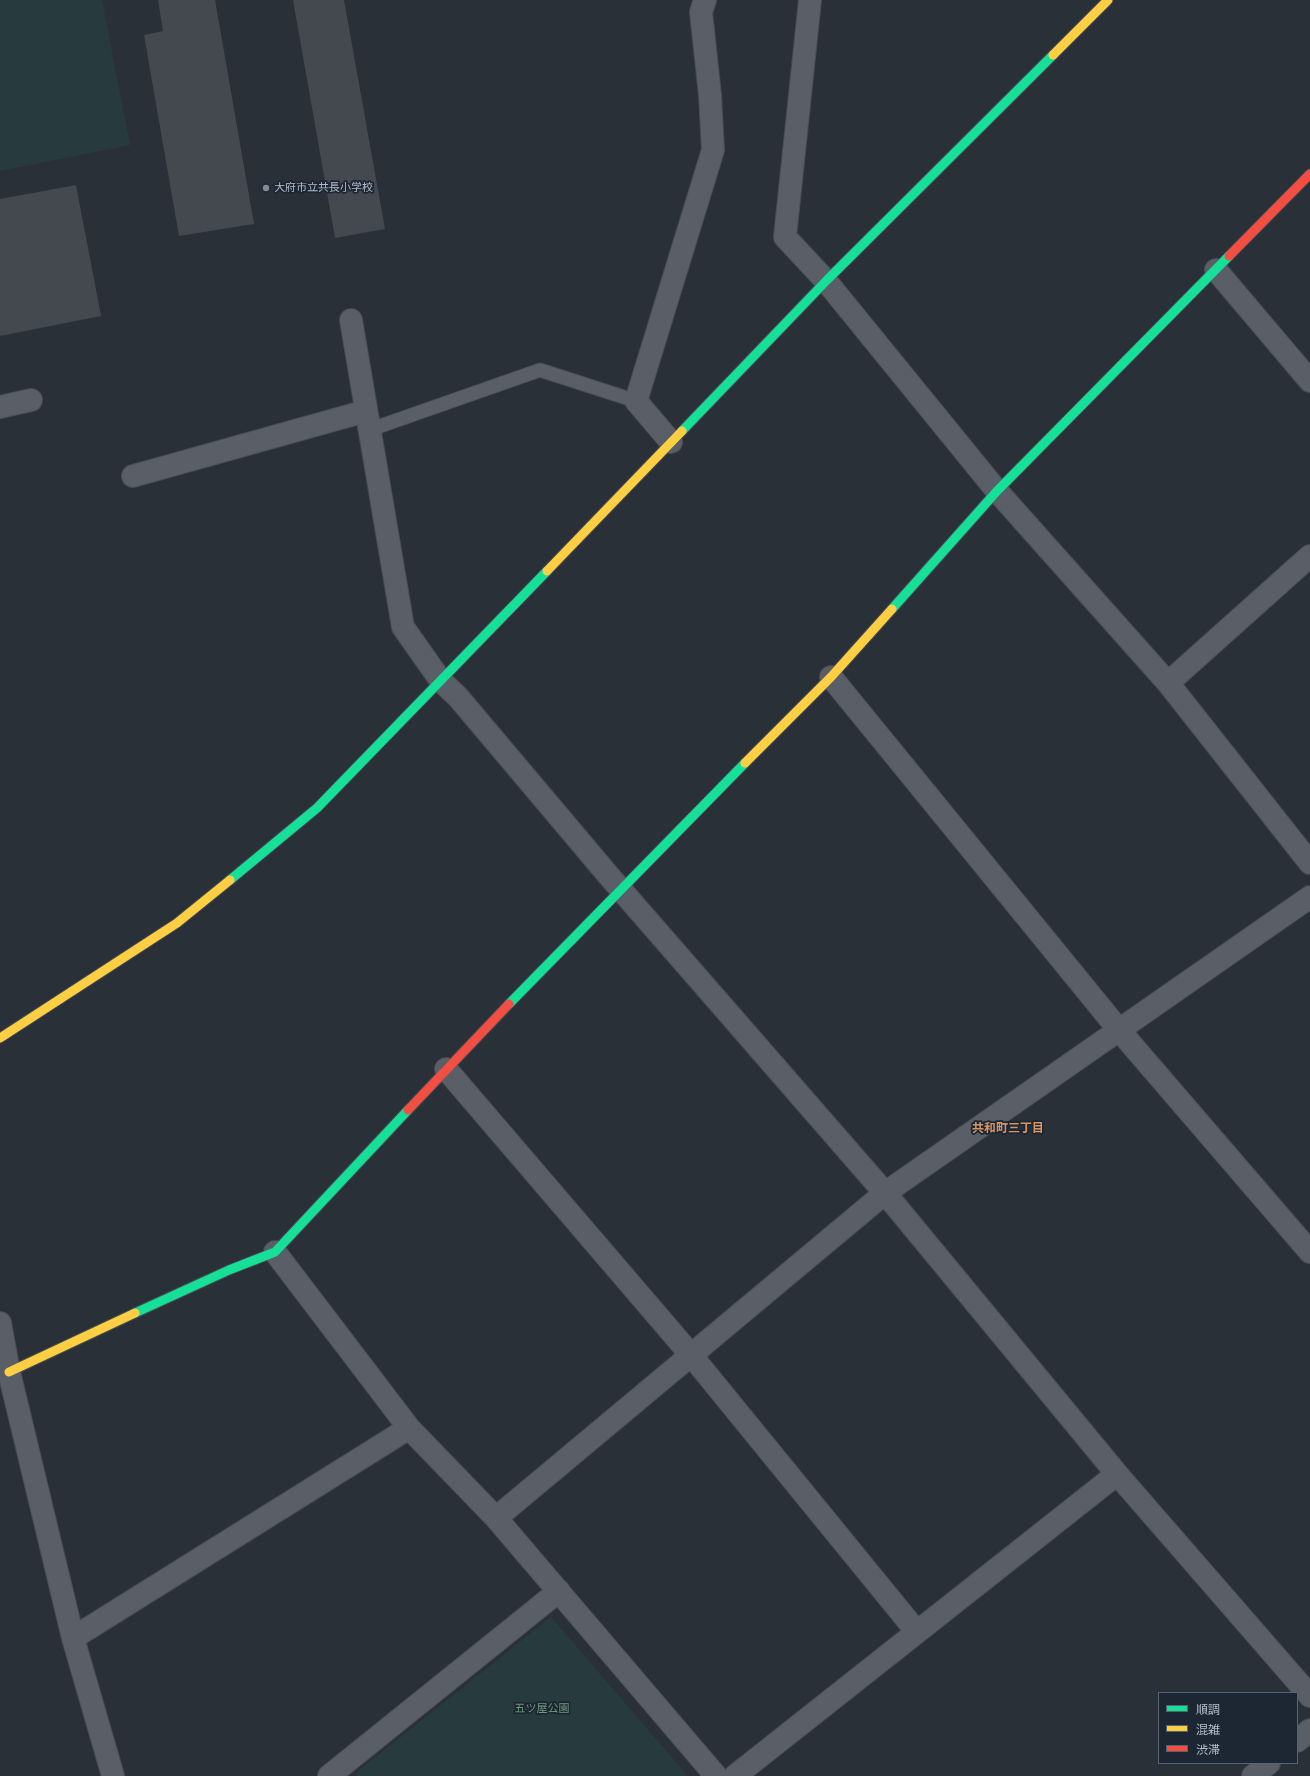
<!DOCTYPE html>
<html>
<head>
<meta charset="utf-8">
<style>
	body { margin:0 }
	#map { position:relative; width:1310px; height:1776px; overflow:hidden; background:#2a3038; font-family:Karla,"Noto Sans JP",sans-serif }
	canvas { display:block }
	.legend { position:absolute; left:1158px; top:1692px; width:140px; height:72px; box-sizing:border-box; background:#1d2633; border:1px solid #59626f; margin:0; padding:5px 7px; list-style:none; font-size:12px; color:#b4bcc9 }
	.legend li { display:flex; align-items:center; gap:8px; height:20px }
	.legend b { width:20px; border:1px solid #59626f }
</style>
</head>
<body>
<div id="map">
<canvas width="1310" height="1776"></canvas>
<ul class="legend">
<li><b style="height:5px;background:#16e098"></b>順調</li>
<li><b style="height:5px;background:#ffcf43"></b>混雑</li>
<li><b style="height:5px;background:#f24e42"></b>渋滞</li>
</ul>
</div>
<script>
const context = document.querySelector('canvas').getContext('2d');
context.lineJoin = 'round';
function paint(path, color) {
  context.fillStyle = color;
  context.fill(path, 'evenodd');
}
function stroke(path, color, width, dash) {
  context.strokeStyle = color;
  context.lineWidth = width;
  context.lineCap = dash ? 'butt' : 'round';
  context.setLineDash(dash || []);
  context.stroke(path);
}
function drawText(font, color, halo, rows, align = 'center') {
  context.font = font + ' Karla,"Noto Sans JP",sans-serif';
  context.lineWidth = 3.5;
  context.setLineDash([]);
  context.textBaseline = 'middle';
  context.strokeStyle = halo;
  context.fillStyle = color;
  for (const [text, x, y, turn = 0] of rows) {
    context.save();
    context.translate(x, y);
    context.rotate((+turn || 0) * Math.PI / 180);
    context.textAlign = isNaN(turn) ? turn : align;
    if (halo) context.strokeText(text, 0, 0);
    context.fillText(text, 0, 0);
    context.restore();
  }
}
const green = new Path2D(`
	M0 0H102L130 145 0 171Z
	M551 1617 688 1776H356L358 1771Z`);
const building = new Path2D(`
	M158 0H215L254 224 179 236 144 35 163 31Z
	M293 0H344L385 229 335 238Z
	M76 185 101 316 0 336V199Z`);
const lane = new Path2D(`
	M369 430 540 370 636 401`);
const street = new Path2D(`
	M810 0 785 237 826 281 997 491 1168 683 1310 863
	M1216 270 1310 381
	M351 320 403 627 441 681 458 697 609 876 885 1193 1117 1474 1310 1696
	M0 407 31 400
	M671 442 636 401 713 150 710 95 701 12 705 0
	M133 476 366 411
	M831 677 1119 1030 1310 1252
	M1168 683 1310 556
	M446 1069 691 1355 917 1632
	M275 1252 409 1428 496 1518 716 1776
	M0 1323 9 1372 73 1638 113 1776
	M496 1518 885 1193 1310 897
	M73 1638 409 1428
	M1297 1741 1310 1730
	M329 1776 559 1591
	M735 1776 1117 1474
	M1253 1776 1269 1763`);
const fast = new Path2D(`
	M682 431 826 281 1053 55
	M892 609 997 491 1229 256
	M230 880 317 808 547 571
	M509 1004 745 763
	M135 1313 229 1270 275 1252 408 1110`);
const slow = new Path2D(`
	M1053 55 1108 0
	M547 571 682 431
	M745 763 831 677 892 609
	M0 1038 177 923 230 880
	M9 1372 135 1313`);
const jam = new Path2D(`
	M1229 256 1310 174
	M408 1110 509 1004`);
const markers = [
	[266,188,4,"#848b96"]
];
const poiNames = [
	["大府市立共長小学校",274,188]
];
const parkNames = [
	["五ツ屋公園",542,1709]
];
const neighbourhoodNames = [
	["共和町三丁目",1008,1129]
];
paint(green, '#273a3e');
paint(building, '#444950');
stroke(lane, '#484c53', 15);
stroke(street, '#484c53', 24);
stroke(fast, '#484c53', 11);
stroke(slow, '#484c53', 11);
stroke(jam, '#484c53', 11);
stroke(lane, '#5a5e66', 13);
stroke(street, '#5a5e66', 22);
stroke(fast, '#16e098', 9);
stroke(slow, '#ffcf43', 9);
stroke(jam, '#f24e42', 9);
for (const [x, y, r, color] of markers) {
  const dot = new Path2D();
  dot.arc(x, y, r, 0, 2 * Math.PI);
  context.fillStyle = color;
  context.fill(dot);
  stroke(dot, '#1d2633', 1.5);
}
drawText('11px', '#b4bcc9', '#1d2633', poiNames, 'left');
drawText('11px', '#6b9a76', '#1d2633', parkNames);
drawText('bold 12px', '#d59563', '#1d2633', neighbourhoodNames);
</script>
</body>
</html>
